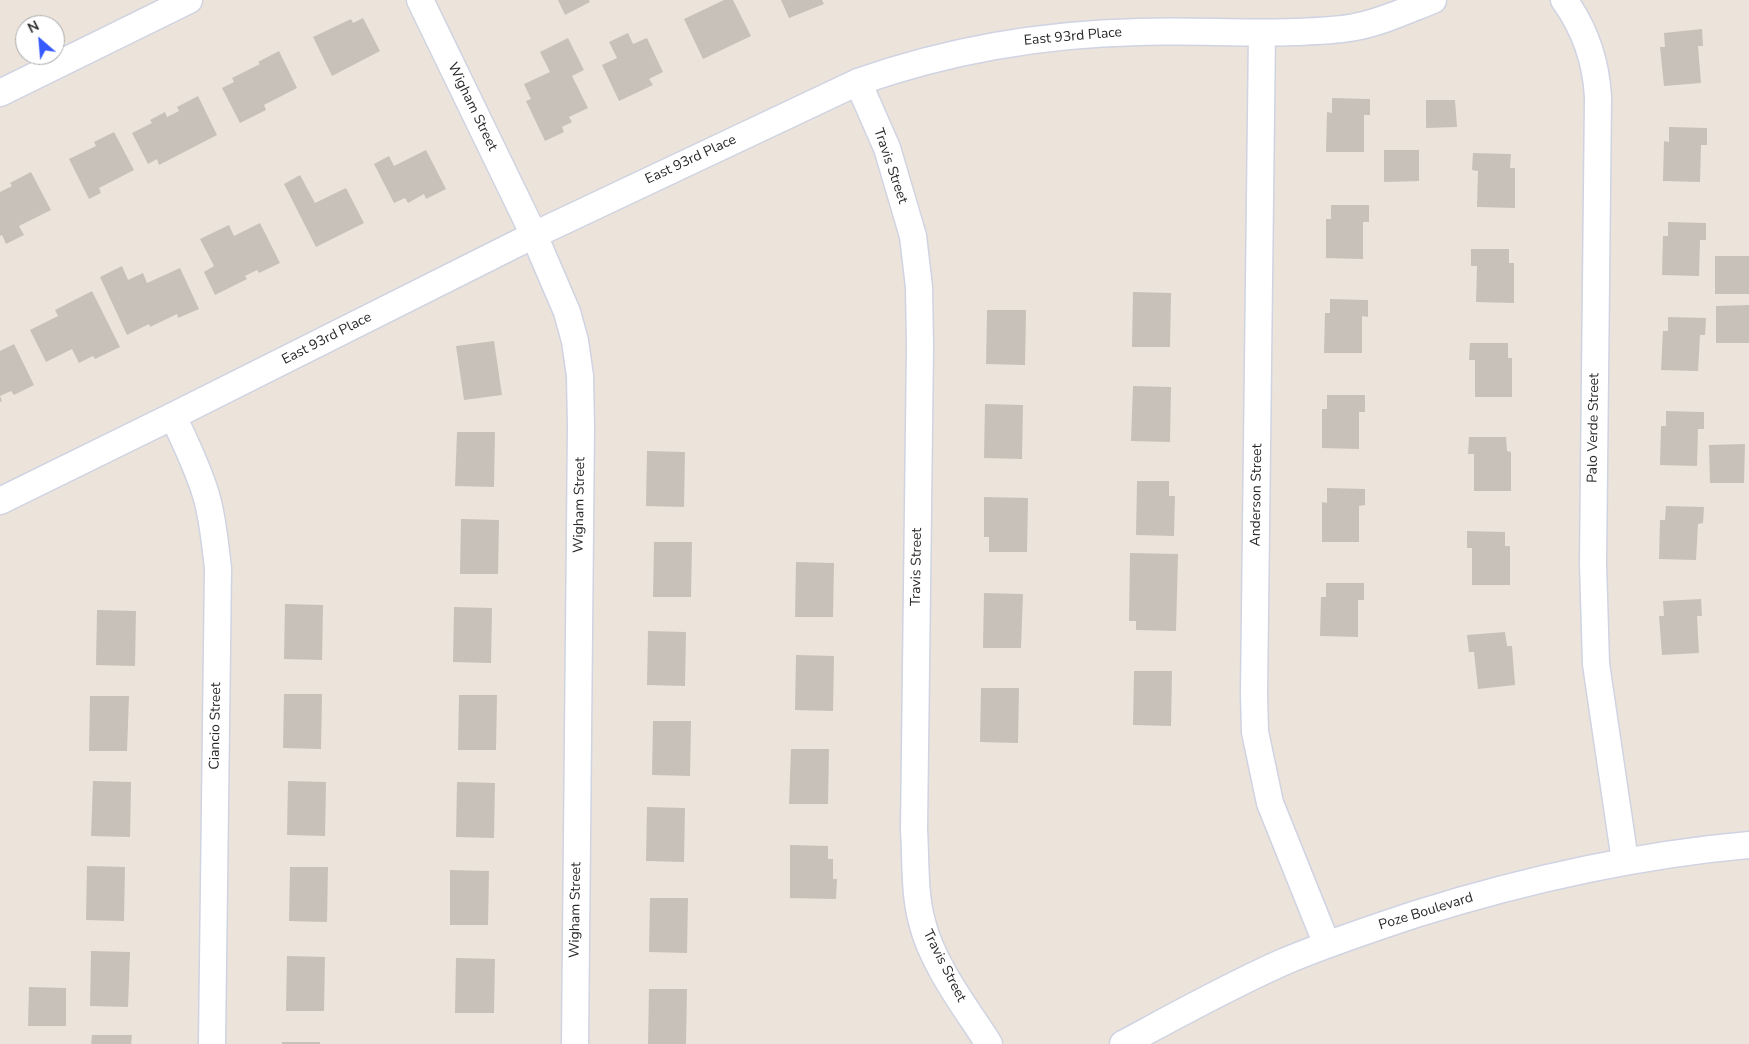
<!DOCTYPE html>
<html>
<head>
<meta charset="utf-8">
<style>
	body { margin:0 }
	#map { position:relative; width:1749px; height:1044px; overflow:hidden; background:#ece4da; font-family:"Nunito Sans",sans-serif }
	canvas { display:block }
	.north { position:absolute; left:15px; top:15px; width:50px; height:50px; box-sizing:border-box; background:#fff; border:1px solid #a9a9a9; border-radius:50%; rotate:333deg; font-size:14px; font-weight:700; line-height:20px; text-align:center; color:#292929 }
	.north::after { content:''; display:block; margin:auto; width:18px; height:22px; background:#3559fd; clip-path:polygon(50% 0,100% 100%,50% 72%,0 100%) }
</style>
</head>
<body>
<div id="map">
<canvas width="1749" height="1044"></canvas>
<div class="north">N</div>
</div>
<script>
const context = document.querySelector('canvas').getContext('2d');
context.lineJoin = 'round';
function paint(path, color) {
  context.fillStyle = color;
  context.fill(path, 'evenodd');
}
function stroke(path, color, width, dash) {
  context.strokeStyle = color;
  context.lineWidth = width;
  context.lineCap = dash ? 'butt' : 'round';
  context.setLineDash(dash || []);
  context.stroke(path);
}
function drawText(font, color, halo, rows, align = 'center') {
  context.font = font + ' "Nunito Sans",sans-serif';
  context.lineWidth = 4.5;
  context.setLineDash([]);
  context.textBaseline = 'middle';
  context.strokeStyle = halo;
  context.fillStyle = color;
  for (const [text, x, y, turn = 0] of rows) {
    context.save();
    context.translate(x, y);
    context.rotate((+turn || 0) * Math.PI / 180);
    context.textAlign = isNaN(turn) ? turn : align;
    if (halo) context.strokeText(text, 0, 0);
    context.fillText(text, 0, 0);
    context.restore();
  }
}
const building = new Path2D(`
	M558 0H589L590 2 565 15Z
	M724 0H733L751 36 703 59 684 19Z
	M781 0H822L824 4 789 18Z
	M363 18 380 51 332 76 313 37 351 19 353 23Z
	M1702 29 1703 46H1698L1701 83 1664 86 1660 47H1665L1664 33Z
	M628 33 633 44 647 38 663 72 649 79 653 85 619 101 602 65 617 58 609 42Z
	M568 38 584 70 572 76 588 108 569 117 572 122 562 127 564 132 545 141 526 101 531 99 524 84 550 72 540 52Z
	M279 51 297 88 264 105 266 110 240 123 222 88 234 82 232 78 260 64 258 62Z
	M198 96 217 135 159 165 157 159 148 164 132 133 152 123 150 120 165 112 167 117 179 111 177 107Z
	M1332 98 1370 99V115H1364V152H1326L1327 112 1332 113Z
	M1426 100H1455L1457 127 1426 128Z
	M1669 127 1707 128V145H1701L1700 182 1663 181 1664 141 1669 142Z
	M114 132 134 170 99 188 101 193 89 199 69 159 96 146 94 142Z
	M426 150 446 189 426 199 424 194 408 203 405 198 394 203 374 164 389 156 394 166Z
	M1384 150H1419V181L1384 182Z
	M1473 153 1511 154 1510 168H1515V208L1477 207 1478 171 1472 170Z
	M31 172 51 210 19 226 24 235 6 244 2 235 0 236V192L12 186 10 183Z
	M300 175 315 203 346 188 364 223 316 247 284 184Z
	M1331 205H1369V222H1363V259L1326 258V219H1331Z
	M1668 222 1706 223V240H1700L1699 276 1662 275 1663 236H1668Z
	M260 223 280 263 259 273 257 270 245 276 247 279 215 295 204 272 214 266 200 239 229 225 234 236Z
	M1471 249H1509V263H1514V303L1476 302 1477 266H1471Z
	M1715 256H1749V294H1715Z
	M122 266 128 280 143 273 147 283 180 268 199 309 178 318 177 314 150 327 149 324 127 335 100 277Z
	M92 291 120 347 95 359 93 356 79 363 72 349 46 362 30 330 58 316 55 310Z
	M1133 292 1171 293 1170 347H1132Z
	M1330 299 1368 300V317L1362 316V353H1324L1325 313H1330Z
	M1749 305V343H1716V306Z
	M987 310H1026L1025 365 986 364Z
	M1668 317 1706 318 1705 335H1700L1698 371 1661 370 1663 331H1668Z
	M494 341 502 395 464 400 456 346Z
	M1470 343H1508V358H1512V397H1475V360H1469Z
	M14 344 34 385 14 395 11 391 0 396 2 401 0 402V351Z
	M1133 386 1171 387 1170 442 1131 441Z
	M1327 395H1365V412H1359V449L1322 448V409H1327Z
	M985 404 1023 405 1022 459 984 458Z
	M1666 411 1704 412V429H1698L1697 466 1660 465 1661 426H1666Z
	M457 432H495L494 487 455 486Z
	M1469 437H1506L1507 451 1511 452V491H1474V454H1468Z
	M1745 444 1744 483H1710L1709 445Z
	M647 451 685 452 684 507 646 506Z
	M1137 481H1169V496H1175L1174 536 1136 535Z
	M1327 488 1365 489V505L1359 506V542H1322V502L1327 503Z
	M984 497 1028 498 1027 552H989V537H984Z
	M1666 506 1704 507 1703 523 1698 524 1696 560 1659 559 1660 520H1665Z
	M461 519 499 520 498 574H460Z
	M1467 531 1505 532V546H1510V585H1472V548H1467Z
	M654 542H692L691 597H653Z
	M1130 553 1178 554 1176 631 1136 630V621H1129Z
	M796 562 834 563 833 617H795Z
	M1326 583H1364V600H1358V637L1320 636 1321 597H1326Z
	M984 593 1023 594 1021 648H983Z
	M1701 599 1702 616H1697L1699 653 1662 655 1659 616H1664L1663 601Z
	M285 604 323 605 322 660 284 659Z
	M454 607 492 608 491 663 453 662Z
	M97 610 136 611 135 666 96 665Z
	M648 631 686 632 685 686 647 685Z
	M1505 632 1507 646H1512L1515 685 1478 689 1474 652H1469L1467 635Z
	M796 655 834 656 833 711 795 710Z
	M1134 671H1172L1171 726 1133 725Z
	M981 688H1019L1018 743 980 742Z
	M284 694H322L321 749 283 748Z
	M459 695H497L496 750H458Z
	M90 696H129L127 751H89Z
	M653 721H691L690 776 652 775Z
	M791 749H829L828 804H789Z
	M93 781 131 782 130 837 91 836Z
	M288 781 326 782 325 836 287 835Z
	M457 782 495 783 494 838 456 837Z
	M647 807 685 808 684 862 646 861Z
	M790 845 828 846V859H833V879H837L836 899 790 898Z
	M87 866 125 867 124 921 86 920Z
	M290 867H328L327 922 289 921Z
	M450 870 489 871 488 925H450Z
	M650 898H688L687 953 649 952Z
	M91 951 130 952 128 1007 90 1006Z
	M287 956 325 957 324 1011H286Z
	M456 958 495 959 494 1013H455Z
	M29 987 66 988V1026H28Z
	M649 989H687L686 1044H648Z
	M92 1035H132L131 1044H91Z
	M282 1042H320V1044H282Z`);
const minor = new Path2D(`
	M420 0 534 235 567 312 575 341 580 376 581 426 575 1044
	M1564 0C1585 29 1596 61 1598 97L1593 563 1596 664 1625 861
	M1262 33 1254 694 1255 732 1270 803 1327 945
	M858 82 887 148 913 236 919 287 920 346 914 830C916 860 914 893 922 922 932 964 966 1008 989 1044
	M0 93 189 0
	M173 416C185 442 198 468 206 495 213 518 215 544 218 568L212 1044
	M0 501 173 416 534 235 858 82C949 50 1043 34 1139 32 1191 30 1243 34 1294 32 1314 31 1335 31 1355 27 1382 22 1407 10 1433 0
	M1123 1044C1175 1016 1227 987 1281 963 1325 944 1371 929 1416 914 1525 880 1636 855 1749 845`);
const streetNames = [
	["East 93rd Place",1073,37,-5],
	["Wigham Street",472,107,64],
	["East 93rd Place",691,160,-25],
	["Travis Street",890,166,71],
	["East 93rd Place",327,339,-27],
	["Palo Verde Street",1594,428,-89],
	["Anderson Street",1257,495,-89],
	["Wigham Street",580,505,-89],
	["Travis Street",917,567,-89],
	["Ciancio Street",216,726,-89],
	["Wigham Street",576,910,-89],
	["Poze Boulevard",1426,912,-17],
	["Travis Street",944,966,63]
];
paint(building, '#c7c1ba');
stroke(minor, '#cfd3e2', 29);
stroke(minor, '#fff', 26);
drawText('14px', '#292929', '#fff', streetNames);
</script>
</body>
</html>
